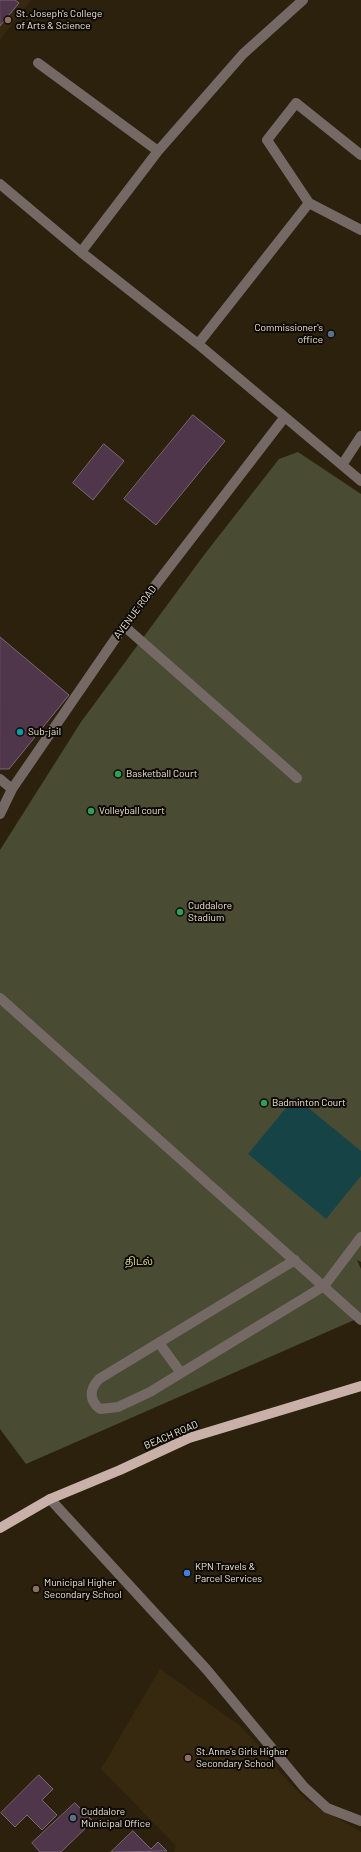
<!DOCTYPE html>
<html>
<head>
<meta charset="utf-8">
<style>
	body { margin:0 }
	canvas { display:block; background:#2b210d }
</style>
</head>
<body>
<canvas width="361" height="1852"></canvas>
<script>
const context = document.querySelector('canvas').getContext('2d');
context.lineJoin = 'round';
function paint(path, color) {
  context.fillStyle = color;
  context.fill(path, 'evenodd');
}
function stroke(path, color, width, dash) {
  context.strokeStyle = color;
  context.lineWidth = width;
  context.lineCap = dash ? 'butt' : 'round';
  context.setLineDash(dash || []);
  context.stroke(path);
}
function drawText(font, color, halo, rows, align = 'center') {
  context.font = font + ' Barlow,"Noto Sans Tamil",sans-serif';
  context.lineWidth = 4;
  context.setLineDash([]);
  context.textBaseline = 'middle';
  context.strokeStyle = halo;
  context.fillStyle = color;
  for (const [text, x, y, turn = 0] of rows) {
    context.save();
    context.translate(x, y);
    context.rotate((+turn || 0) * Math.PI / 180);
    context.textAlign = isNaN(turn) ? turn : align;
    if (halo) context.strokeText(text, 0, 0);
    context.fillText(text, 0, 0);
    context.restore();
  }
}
const built = new Path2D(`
	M0 0H31L0 40Z
	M160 1669 239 1725 261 1748 281 1774 305 1799 361 1832V1852H173L176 1846 101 1769Z`);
const green = new Path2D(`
	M298 452 361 494V1262L357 1260 361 1269V1317L26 1464 0 1429V850L81 722 204 555 279 459Z`);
const water = new Path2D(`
	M295 1097 361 1151V1176L326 1219 248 1154Z`);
const building = new Path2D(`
	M0 0H15L19 3 0 26Z
	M193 415 225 441 156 525 124 499Z
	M104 444 124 461 93 500 73 483Z
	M0 637 69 695 9 769H0Z
	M39 1775 53 1789 42 1800 57 1815 42 1830 27 1815 15 1827 1 1813Z
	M75 1803 93 1821 61 1852H40L32 1843Z
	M133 1831 151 1849 158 1842 167 1851 111 1852Z`);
const minor = new Path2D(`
	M38 63 158 151
	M361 155 296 103 267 140 309 203 361 230
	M0 184 81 252 198 344 361 481
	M81 252 158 151 243 54 303 0
	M198 344 309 203
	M342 465 361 436
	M124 626 297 778
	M0 779 12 789
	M0 814 12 789 124 626 284 418
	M0 998 361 1320
	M295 1260 99 1379C89 1390 89 1400 100 1409L118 1407 150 1392 324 1286 361 1237
	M159 1343 181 1373
	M50 1499 207 1670 304 1787 327 1808 361 1821`);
const major = new Path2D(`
	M0 1528 50 1499 120 1470 189 1438 361 1386`);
const markers = [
	[8,20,4,"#8d6e63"],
	[331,334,4,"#5c6f8a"],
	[20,732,4,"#0f9aa8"],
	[118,774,4,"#2e9e5b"],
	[91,811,4,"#2e9e5b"],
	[180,912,4,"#2e9e5b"],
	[264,1103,4,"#2e9e5b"],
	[187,1573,4,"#3f7fe0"],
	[36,1589,4,"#8d6e63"],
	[188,1758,4,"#8d6e63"],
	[73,1818,4,"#5c6f8a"]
];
const poiNames = [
	["St. Joseph's College",16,14],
	["of Arts & Science",16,26],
	["Commissioner's",323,328,"right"],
	["office",323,340,"right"],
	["Sub-jail",28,732],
	["Basketball Court",126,774],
	["Volleyball court",99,811],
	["Cuddalore",188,906],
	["Stadium",188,918],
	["Badminton Court",272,1103],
	["KPN Travels &",195,1567],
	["Parcel Services",195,1579],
	["Municipal Higher",44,1583],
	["Secondary School",44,1595],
	["St.Anne's Girls Higher",196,1752],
	["Secondary School",196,1764],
	["Cuddalore",81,1812],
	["Municipal Office",81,1824]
];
const streetNames = [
	["AVENUE ROAD",135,612,-53],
	["BEACH ROAD",171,1435,-23]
];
const parkNames = [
	["திடல்",139,1262]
];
paint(built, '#36290f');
paint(green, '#494b33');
paint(water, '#164446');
paint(building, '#4f364b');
stroke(building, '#7b6777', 1);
stroke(minor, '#756965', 10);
stroke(major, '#c9b1a9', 10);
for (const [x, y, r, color] of markers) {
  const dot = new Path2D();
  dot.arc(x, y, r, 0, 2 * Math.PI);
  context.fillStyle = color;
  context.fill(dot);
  stroke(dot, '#0f0b04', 1.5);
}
drawText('10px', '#ece6da', '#0f0b04', poiNames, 'left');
drawText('10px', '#ece6da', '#0f0b04', streetNames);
drawText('10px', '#d0d498', '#0f0b04', parkNames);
</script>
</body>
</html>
